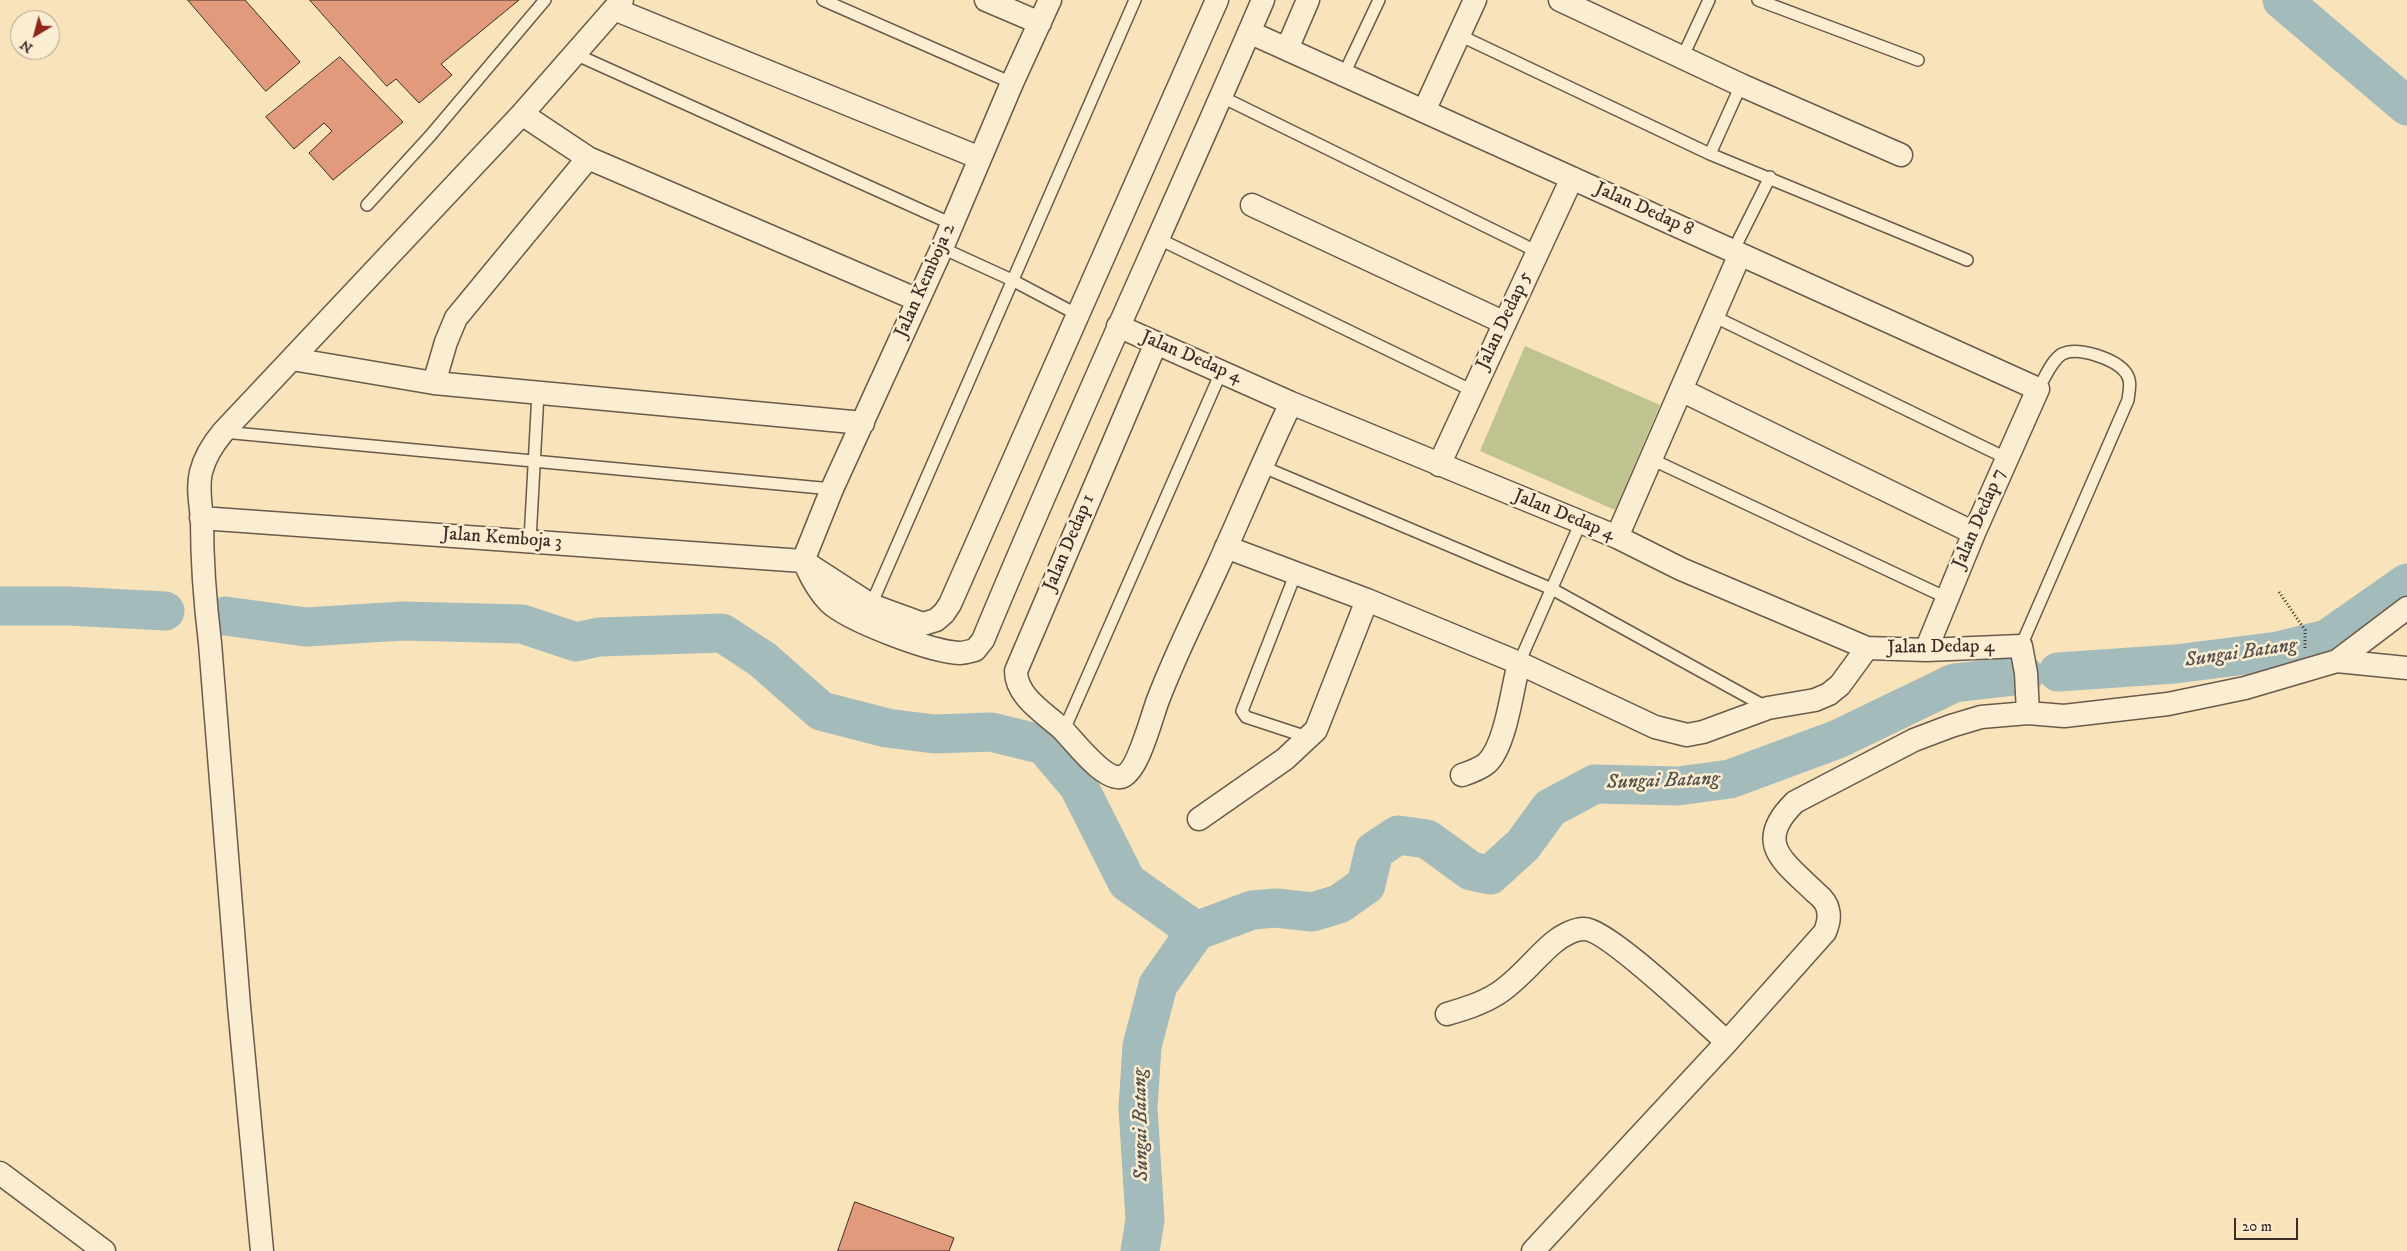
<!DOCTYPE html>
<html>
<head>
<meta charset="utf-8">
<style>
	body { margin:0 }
	#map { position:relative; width:2407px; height:1251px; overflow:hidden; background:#f8e3ba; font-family:"IM FELL DW Pica",serif }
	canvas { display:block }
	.north { position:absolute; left:10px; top:10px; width:50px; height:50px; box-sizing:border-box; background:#faedd2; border:1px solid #ada08d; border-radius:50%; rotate:217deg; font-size:14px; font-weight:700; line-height:20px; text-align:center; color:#3a2c26 }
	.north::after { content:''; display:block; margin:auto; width:18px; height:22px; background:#8f2418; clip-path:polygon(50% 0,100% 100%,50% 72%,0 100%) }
	.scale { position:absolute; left:2234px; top:1218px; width:64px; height:22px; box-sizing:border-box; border:2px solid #3a2c26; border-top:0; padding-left:6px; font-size:15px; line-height:18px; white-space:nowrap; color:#3a2c26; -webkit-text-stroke:4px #faedd2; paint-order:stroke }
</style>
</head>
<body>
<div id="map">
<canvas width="2407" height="1251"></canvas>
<div class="north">N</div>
<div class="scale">20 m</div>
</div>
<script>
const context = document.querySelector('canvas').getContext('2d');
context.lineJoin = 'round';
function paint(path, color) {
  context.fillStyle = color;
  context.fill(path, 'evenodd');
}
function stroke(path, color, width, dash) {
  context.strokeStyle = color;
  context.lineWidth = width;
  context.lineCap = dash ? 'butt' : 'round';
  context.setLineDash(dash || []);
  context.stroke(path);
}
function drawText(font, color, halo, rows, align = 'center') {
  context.font = font + ' "IM FELL DW Pica",serif';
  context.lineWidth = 5;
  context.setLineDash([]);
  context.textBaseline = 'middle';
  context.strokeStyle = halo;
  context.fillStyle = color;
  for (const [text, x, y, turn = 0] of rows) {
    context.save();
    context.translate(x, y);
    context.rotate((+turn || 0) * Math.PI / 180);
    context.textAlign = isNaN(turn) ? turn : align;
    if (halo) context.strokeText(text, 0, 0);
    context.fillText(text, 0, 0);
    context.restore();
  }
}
const green = new Path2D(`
	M1525 346 1660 405 1615 510 1480 451Z`);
const river = new Path2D(`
	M2282 0 2407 106
	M0 606H68L165 611
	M225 616 306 627 403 621 522 624 576 642 599 637 722 633 762 659 821 711 887 728 934 734 991 732 1044 745 1078 785 1127 882 1196 931
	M2058 672 2175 664 2278 651 2327 639 2407 583
	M1140 1251 1145 1220 1138 1108 1142 1046 1158 985 1196 931 1252 910 1276 908 1312 912 1339 904 1366 885 1374 851 1398 835 1427 839 1471 871 1490 875 1523 845 1550 808 1595 784 1678 786 1730 779 1838 739 1954 683 2024 675`);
const building = new Path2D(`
	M188 0H245L300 62 266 91Z
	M310 0H519L441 64 452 75 419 103 396 79 387 86Z
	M340 57 403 122 333 180 309 153 332 131 324 123 294 149 266 117Z
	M855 1202 954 1238 949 1251H838Z`);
const path = new Path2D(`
	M2279 592 2305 630V649`);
const lane = new Path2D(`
	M823 0 1012 83
	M1758 0 1918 60
	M1459 35 1710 154 1967 260
	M575 54 952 224
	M1683 56 1709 0
	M1344 74 1379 0
	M1222 97 1538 252
	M1710 154 1741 85
	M367 205 430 136 545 0
	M1159 239 1473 391
	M942 248 1012 280 1078 315
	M1733 251 1770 177
	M1713 316 2006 458
	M223 432 832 489
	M1651 459 1947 598
	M1261 466 1552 589 1766 707
	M530 540 538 393
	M1295 575 1242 711 1246 717 1310 738
	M871 605 1135 0
	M2021 646 2128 400C2129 391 2132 381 2126 373 2116 359 2078 346 2062 354 2051 361 2045 378 2038 389
	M1519 663 1580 524
	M1064 730 1222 370`);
const street = new Path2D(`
	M986 0 1040 23
	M1560 0 1741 85 1901 155
	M614 9 980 158
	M1249 32 2038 389 1974 533 1926 650
	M1287 49 1308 0
	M1424 111 1475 0
	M522 114 588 158 918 300
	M1252 205 1505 323
	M1118 326 1291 403 1617 537 1681 569 1867 648 1926 650 2021 646 2026 673 2028 713 2064 716 2168 704 2245 688 2337 661 2407 668
	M1156 343 1016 671C1016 696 1043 712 1061 728 1073 739 1102 780 1121 777 1138 773 1152 715 1158 700 1175 655 1197 612 1217 568 1242 513 1265 457 1291 403
	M292 359 434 383 863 423
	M434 383 446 342 456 318 588 158
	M1681 390 1974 533
	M1439 465 1572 178
	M201 518 803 561 871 605 923 624 936 620 944 613 950 604 1217 0
	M1617 537 1740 254
	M1226 547 1367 600 1519 663 1655 727 1687 735 1703 732 1768 708 1815 700 1829 694 1840 685 1867 648
	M803 561 832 489 942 248 1012 83 1050 0
	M806 566C812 579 819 592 829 602 849 621 932 652 960 653 965 653 970 651 975 650L983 640C1072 425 1171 214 1263 0
	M2337 661 2407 608
	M1462 775C1471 772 1480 769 1487 763 1506 745 1512 689 1519 663
	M1199 819 1285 759 1316 730 1367 600
	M1447 1014C1464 1009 1481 1004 1497 994 1518 981 1534 959 1553 943 1561 936 1574 929 1584 929 1608 929 1704 1022 1727 1042
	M0 1173 104 1251
	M262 1251 239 1006 210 643C205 602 202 563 202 521 201 504 197 489 201 472 205 456 213 444 223 432L522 114 622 0
	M1533 1251 1727 1042 1825 932C1828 924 1830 918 1828 910 1827 903 1820 896 1815 892 1783 861 1753 843 1795 802L1914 740 1951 726 1981 717 2028 713`);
const streetNames = [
	["Jalan Dedap 8",1644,210,24],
	["Jalan Kemboja 2",926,281,-66],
	["Jalan Dedap 5",1505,321,-65],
	["Jalan Dedap 4",1191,358,23],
	["Jalan Dedap 4",1564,516,22],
	["Jalan Dedap 7",1980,519,-67],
	["Jalan Kemboja 3",502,539,4],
	["Jalan Dedap 1",1070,543,-67],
	["Jalan Dedap 4",1941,648,-1]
];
const waterNames = [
	["Sungai Batang",2241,654,-8],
	["Sungai Batang",1663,782,-2],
	["Sungai Batang",1142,1125,-91]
];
paint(green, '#bec38f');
stroke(river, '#a3bbbb', 39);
paint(building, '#e29a7d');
stroke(building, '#3a2c26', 1);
stroke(lane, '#6a5a4b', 14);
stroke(street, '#6a5a4b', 25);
stroke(path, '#3a2c26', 3, [1, 2.5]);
stroke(lane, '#faedd2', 11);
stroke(street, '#faedd2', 22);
drawText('19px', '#3a2c26', '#faedd2', streetNames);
drawText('italic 20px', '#54504b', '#faedd2', waterNames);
</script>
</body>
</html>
